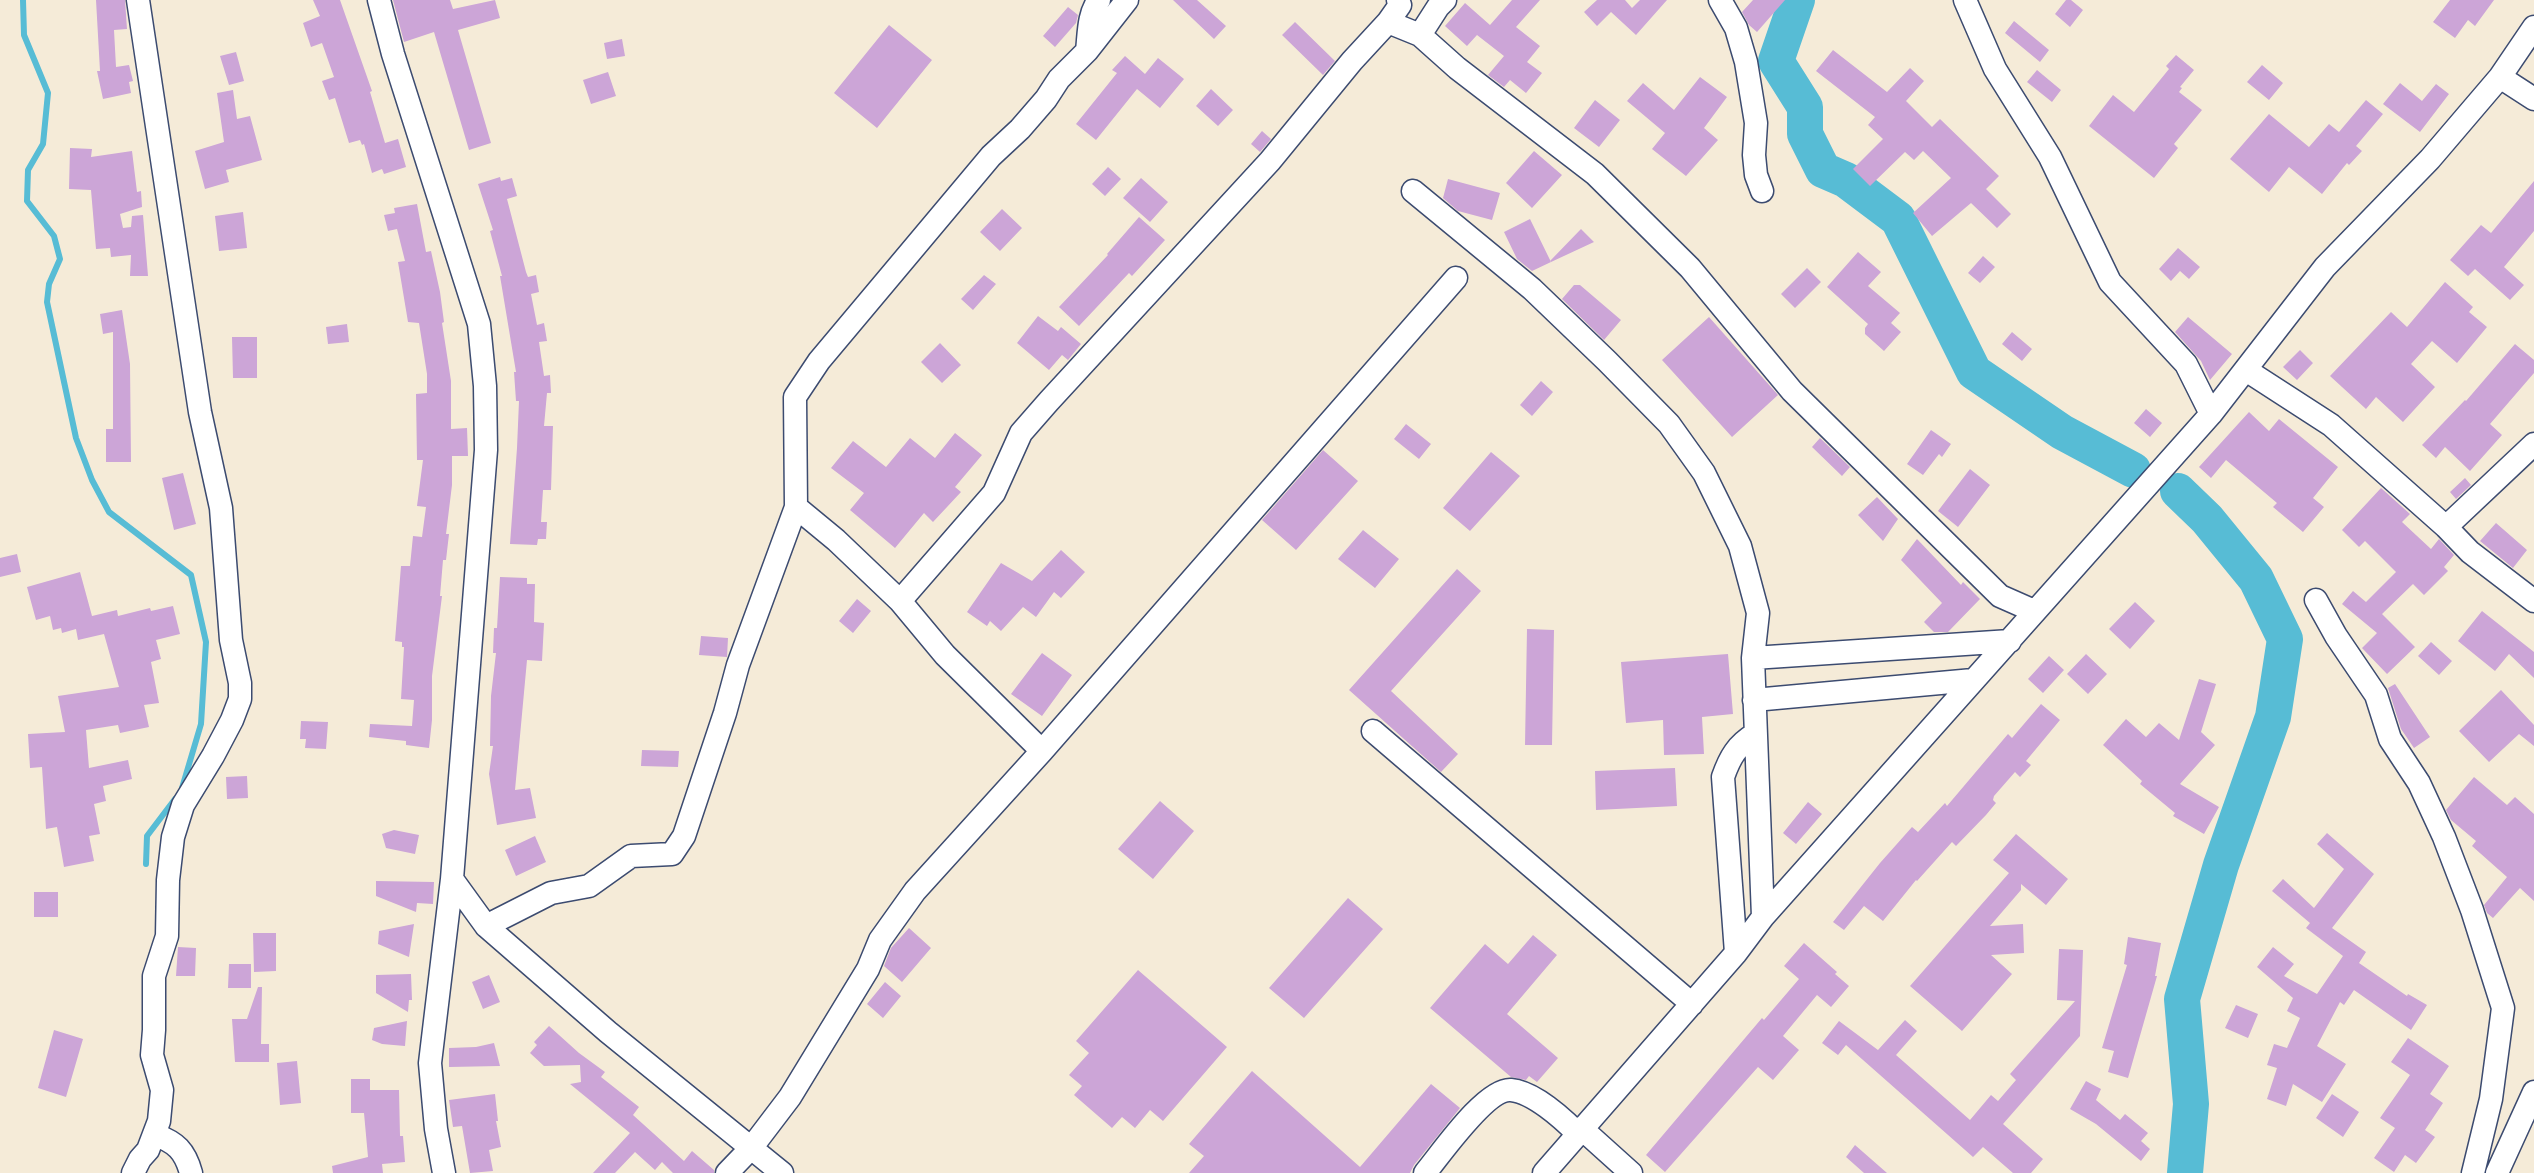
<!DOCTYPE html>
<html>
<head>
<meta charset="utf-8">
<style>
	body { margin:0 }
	canvas { display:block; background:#f5ebd8 }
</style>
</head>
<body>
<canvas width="2534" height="1173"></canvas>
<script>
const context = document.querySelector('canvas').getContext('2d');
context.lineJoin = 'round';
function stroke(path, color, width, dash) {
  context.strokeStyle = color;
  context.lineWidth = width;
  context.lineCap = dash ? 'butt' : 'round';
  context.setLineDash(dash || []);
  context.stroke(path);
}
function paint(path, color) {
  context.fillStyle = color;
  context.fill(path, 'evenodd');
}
const stream = new Path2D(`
	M23 0 24 35 48 93 43 144 28 170 27 201 54 236 60 259 49 284 47 302 76 438 92 480 109 512 191 575 206 642 201 724 182 788
	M146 864 147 836 175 799`);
const river = new Path2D(`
	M1797 0 1776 61 1805 107V134L1823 170 1846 180 1898 219 1974 372 2062 432 2133 470
	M2178 491 2207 519 2256 579 2285 639 2273 717 2221 865 2182 999 2191 1104 2185 1173`);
const building = new Path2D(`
	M96 0H125L127 29 114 30 116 67 129 65 133 81 129 82 131 93 103 99 97 71H100Z
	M313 0H340L372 91 370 92 385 143 398 139 406 167 384 174 382 169 372 173 364 144 362 145 360 140 349 143 335 98 329 100 322 81 334 77 322 43 311 47 303 23 320 16Z
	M393 0H450L453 9 495 0 500 18 458 30 491 143 469 150 434 32 404 42Z
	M1173 0H1197L1226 26 1214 39Z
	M1512 0H1540L1516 27 1540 46 1527 62 1542 73 1526 93 1510 80 1504 87 1488 75 1504 56 1477 35 1467 46 1445 26 1465 3 1490 25Z
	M1597 0H1625L1632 8 1640 0H1667L1636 35 1611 12 1597 26 1584 12Z
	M1753 0H1785L1757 32 1749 25 1742 12Z
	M2066 0H2071L2083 10 2070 27 2055 14Z
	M2450 0H2494L2475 26 2468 20 2455 38 2433 22Z
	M1068 7 1078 15 1076 23 1055 47 1043 36Z
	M2014 21 2049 50 2040 62 2005 33Z
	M1295 22 1335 61 1323 75 1282 35Z
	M889 25 932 60 877 128 834 93Z
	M622 39 625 56 607 59 604 43Z
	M1833 50 1887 92 1910 68 1924 81 1906 101 1932 127 1940 119 1999 176 1986 189 2011 214 1997 228 1971 203 1932 236 1913 213 1951 178 1923 151 1914 160 1905 152 1870 186 1853 169 1883 139 1868 125 1875 117 1816 71Z
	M236 52 244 81 229 85 220 56Z
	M2176 55 2194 70 2180 87 2182 88 2179 92 2202 110 2174 144 2178 148 2154 178 2089 126 2113 95 2134 112 2169 69 2166 66Z
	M1125 56 1145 74 1158 58 1184 79 1160 108 1137 89 1096 140 1076 124 1117 73 1112 70Z
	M2262 65 2283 83 2269 100 2247 82Z
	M2037 70 2061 90 2052 102 2027 82Z
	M608 72 616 96 591 104 583 80Z
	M1700 77 1727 97 1704 128 1718 140 1686 176 1652 149 1665 133 1627 101 1643 83 1674 110Z
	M2400 83 2422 101 2436 84 2449 94 2420 132 2383 104Z
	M1211 89 1233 110 1218 126 1196 106Z
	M233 90 237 119 250 116 262 160 226 170 229 182 205 189 195 151 224 142 217 93Z
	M1595 100 1620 120 1599 147 1574 128Z
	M2366 100 2383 114 2356 146 2362 151 2349 165 2347 163 2322 194 2289 167 2269 192 2230 159 2269 114 2309 147 2329 124 2339 132Z
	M1262 131 1271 139 1260 152 1251 144Z
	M70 148 92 149 91 157 132 151 137 192 141 191 142 207 120 214 123 228 131 227 132 216 143 215 148 276H130L131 255 111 257 110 248 96 249 91 190 69 189Z
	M1534 151 1562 175 1532 208 1506 183Z
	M1108 167 1121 179 1105 196 1092 184Z
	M500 177 501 181 512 178 517 196 507 199 526 272 528 277 536 275 539 292 531 294 537 325 544 323 547 341 539 342 544 376 550 375 551 393H547L544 426H553L551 490H543L541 522H547L546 539H538L537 545 510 544 517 448 519 401H516L514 372H516L500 276H502L490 231 493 230 478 184Z
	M1141 178 1168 202 1150 222 1123 198Z
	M1448 179 1500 193 1492 220 1458 211 1443 198Z
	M2534 181V231L2504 267 2524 285 2510 300 2475 269 2468 276 2450 260 2481 225 2491 233Z
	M417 204 426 252 431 251 440 292 444 322 442 323 451 381V429L467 428 468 456H452V485L446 534H449L446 560H443L440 596H442L432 676V720L429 748 406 745V741L369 737 370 724 412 726 414 700 401 699 404 647H402V642L395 641 401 566H410L413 536 422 537 426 507 417 506 423 460H417L416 394 427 393V374L419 323 408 322 398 262 405 261 397 229 388 231 384 215 395 213 394 208Z
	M1002 209 1022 228 1000 251 980 232Z
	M243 212 247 248 219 251 215 216Z
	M1139 217 1165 240 1132 276 1129 273 1079 326 1059 307 1108 255 1107 254Z
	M1530 219 1551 262 1532 271 1517 259 1504 232Z
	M1581 229 1594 242 1551 262 1550 261Z
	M2178 248 2200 267 2189 279 2180 271 2171 281 2159 269Z
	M1858 252 1881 272 1868 286 1900 313 1891 323 1901 332 1884 351 1865 334V328L1868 324 1827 287Z
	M1983 256 1995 267 1980 283 1968 273Z
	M1807 268 1821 282 1795 308 1781 294Z
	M984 275 996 284 973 310 961 299Z
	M2445 282 2473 307 2469 312 2487 327 2457 363 2432 341 2411 364 2435 387 2403 422 2376 397 2366 409 2330 376 2391 312 2407 327Z
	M1574 285H1580L1621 320 1604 340 1562 299Z
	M122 310 130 364 131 462H106V429H113V332L103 334 100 314Z
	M1038 316 1058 331 1061 327 1081 344 1068 360 1062 355 1049 370 1017 343Z
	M1709 317 1778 395 1732 437 1662 360Z
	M2188 317 2232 354 2210 380 2201 361 2175 332Z
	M347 324 349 342 328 344 326 327Z
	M2012 332 2032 349 2022 361 2002 344Z
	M232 337H257V378H233Z
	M940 343 961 365 942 383 921 362Z
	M2515 344 2534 360V373L2490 424 2502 435 2470 471 2445 447 2436 458 2422 445 2465 400 2466 401Z
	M2300 350 2313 363 2297 380 2283 367Z
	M1541 381 1553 392 1532 416 1520 405Z
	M2146 409 2162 423 2150 437 2134 423Z
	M2249 412 2269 431 2279 419 2338 467 2313 498 2324 507 2303 532 2273 507 2277 503 2226 460 2211 478 2199 467Z
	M1406 424 1431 444 1419 459 1394 439Z
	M1931 430 1951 444 1942 457 1939 454 1923 475 1907 464Z
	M955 433 982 455 955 487 961 492 933 522 924 513 895 548 850 510 864 493 831 468 853 441 886 467 910 438 935 458Z
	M1820 438 1850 467 1842 476 1812 447Z
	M1323 450 1358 481 1296 550 1262 520Z
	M1491 452 1520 476 1470 531 1443 508Z
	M1970 469 1990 485 1958 527 1938 511Z
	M183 473 196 524 174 530 162 478Z
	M2465 478 2471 485 2456 499 2450 492Z
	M2381 488 2410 514 2402 522 2431 549 2439 539 2454 555 2444 567 2448 571 2424 595 2413 584 2382 614 2415 647 2387 674 2362 648 2377 633 2342 604 2353 591 2366 602 2396 572 2365 541 2359 547 2342 530Z
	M1877 497 1898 519 1883 541 1858 515Z
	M2496 523 2527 550 2513 568 2480 541Z
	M1363 530 1399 559 1375 588 1338 559Z
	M1917 539 1961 585 1963 582 1980 599 1948 632H1934L1924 622 1942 603 1901 560Z
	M1061 550 1085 572 1061 598 1054 592 1036 617 1023 607 1001 631 990 621 987 626 967 612 1001 563 1032 581Z
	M17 554 21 572 0 577V558Z
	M1457 569 1481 591 1391 691 1458 754 1441 772 1349 690Z
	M80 572 92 616 117 610 118 616 150 608 151 611 173 606 180 634 156 640 161 659 151 662 159 703 144 705 149 727 120 733 118 725 86 730 89 768 128 760 132 779 103 786 106 801 94 804 100 834 89 836 94 861 64 867 57 827 46 829 42 767 30 768 28 734 65 732 58 696 119 687 104 634 78 640 76 629 62 633 61 628 53 630 50 616 36 620 27 587Z
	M500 577 527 578V584H535L534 622 544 623 542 661 527 660 515 790 530 788 536 818 497 825 489 774 493 746H490L491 696 496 653H493L494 628H497Z
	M857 599 871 611 853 633 839 621Z
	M2135 602 2155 621 2130 649 2109 629Z
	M2482 611 2534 652V678L2509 654 2495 671 2458 641Z
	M1527 629 1554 630 1552 745H1525Z
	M701 636 728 638 727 657 699 655Z
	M2431 642 2452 661 2439 675 2418 656Z
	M1042 653 1072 675 1042 716 1011 694Z
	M1728 654 1733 714 1702 717 1704 754 1664 755 1663 720 1626 723 1621 662Z
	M2086 654 2107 674 2088 694 2067 674Z
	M2049 656 2064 670 2043 693 2028 679Z
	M2199 679 2216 684 2201 732 2215 745 2180 784 2219 807 2204 834 2173 816 2175 813 2140 784 2142 781 2103 745 2126 719 2146 737 2159 723 2179 740Z
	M2395 684 2430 737 2414 748 2401 729 2388 688Z
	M2501 690 2534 725V746L2519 734 2489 762 2459 731Z
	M2041 704 2060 720 2026 761 2031 765 2020 777 2015 772 1994 796 1993 800 1996 803 1986 815 1956 846 1952 842 1917 881 1916 880 1883 921 1864 906 1844 930 1833 922 1880 863 1912 827 1918 832 1945 803 1947 806 2008 734 2012 738Z
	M301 721 328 722 326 749 305 748 306 739H300Z
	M642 750 679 751 678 767 641 766Z
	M1675 768 1677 806 1596 810 1595 771Z
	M247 776 248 798 227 799 226 777Z
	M2474 777 2507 805 2515 797 2534 814V901L2520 888 2493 918 2487 913 2484 905 2507 877 2472 846 2476 841 2451 820 2446 810Z
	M1160 801 1194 831 1153 879 1118 849Z
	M1808 802 1822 814 1796 844 1783 833Z
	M394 830 419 835 415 854 386 848 382 834Z
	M2327 833 2374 874 2332 928 2366 952 2359 963 2407 996 2408 994 2427 1005 2411 1030 2354 990 2344 1005 2340 1002 2317 1046 2346 1064 2322 1102 2293 1084 2286 1106 2267 1099 2277 1068 2267 1065 2274 1044 2287 1048 2300 1018 2287 1011 2293 998 2257 967 2273 947 2294 964 2284 976 2317 994 2343 956 2306 928 2310 923 2272 891 2283 879 2314 908 2344 869 2317 844Z
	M2016 834 2068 879 2046 905 2021 884V890L1990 926 2023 924 2024 953 1991 955 2012 974 1962 1031 1910 986 2009 873 1993 860Z
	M535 836 546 862 516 876 505 850Z
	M376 881 434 882 433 904 417 903 416 912 376 896Z
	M34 892H58V917H34Z
	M1348 898 1383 929 1304 1018 1269 988Z
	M414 924 409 957 378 944 379 931Z
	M909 928 931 948 902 982 884 966 891 948Z
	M253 933H276V971L254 972Z
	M1533 935 1557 955 1507 1014 1558 1058 1537 1082 1529 1076 1526 1080 1511 1077 1430 1008 1485 944 1508 964Z
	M2128 937 2161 943 2155 976H2157L2128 1078 2108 1072 2114 1051 2102 1048 2127 965 2124 964Z
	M1804 943 1837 972 1835 974 1849 986 1831 1007 1817 995 1783 1036 1799 1050 1773 1080 1758 1067 1665 1172 1646 1155 1762 1018 1764 1020 1799 979 1784 966Z
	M178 947 196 948 195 976H176Z
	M2059 949 2083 950 2080 1036 2003 1124 2043 1159 2031 1173H2013L1983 1147 1973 1157 1846 1045 1838 1055 1822 1043 1839 1021 1878 1050 1905 1020 1917 1031 1896 1055 1970 1120 1991 1095 1998 1101 2016 1080 2010 1074 2075 1001 2057 1000Z
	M229 964H251V988H228Z
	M1138 970 1227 1047 1163 1121 1150 1110 1135 1128 1122 1117 1112 1128 1074 1095 1082 1086 1069 1075 1089 1053 1076 1041Z
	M411 974 412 1000H409L408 1012 376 993V975Z
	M489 975 500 1002 483 1009 472 982Z
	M885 982 901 996 883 1018 867 1004Z
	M258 987H262L261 1044H269V1062H235L232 1019H247Z
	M2236 1005 2258 1014 2248 1038 2225 1028Z
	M407 1021 405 1046 382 1044 372 1040 374 1028Z
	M549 1026 579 1053 605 1072 601 1077 639 1107 633 1115 684 1161 692 1151 714 1170V1173H673L662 1162 655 1170 635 1152 615 1173H593L630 1133 570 1084 581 1082 580 1065 544 1066 530 1053 537 1045 534 1042Z
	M54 1030 83 1039 66 1097 38 1088Z
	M2408 1038 2449 1066 2430 1094 2443 1103 2425 1130 2435 1137 2416 1163 2405 1155 2394 1172 2374 1158 2395 1128 2380 1118 2410 1075 2391 1062Z
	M494 1043 500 1066 449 1067V1048L476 1047Z
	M297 1061 301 1103 280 1105 277 1063Z
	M1252 1071 1360 1167 1431 1084 1460 1108 1414 1165 1410 1173H1189L1204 1156 1189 1144Z
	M351 1079H370V1090H399L400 1136H403L405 1162 382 1164 383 1173H333L332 1166 368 1157 364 1113H351Z
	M2086 1081 2101 1089 2096 1100 2120 1120 2125 1114 2148 1133 2141 1141 2150 1149 2141 1161 2096 1124 2070 1109Z
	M495 1094 498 1121H496L501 1147 489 1150 493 1171 470 1173 462 1126 453 1127 449 1100Z
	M2332 1094 2359 1112 2343 1137 2316 1118Z
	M1855 1145 1887 1173H1864L1846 1157Z`);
const street = new Path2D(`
	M379 0 393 54 479 324 485 386 486 450 452 879 430 1063 436 1129 444 1173
	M1720 0 1736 28 1746 62 1756 123 1754 155 1756 175 1762 191
	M1965 0 1995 69 2050 157 2110 282 2186 364 2211 414
	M1388 22 1400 5 1398 0
	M1420 35 1438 7 1445 0
	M1087 51C1089 35 1088 14 1099 0
	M2500 77 2534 99
	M1413 191 1532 289 1607 361 1669 424 1704 473 1740 546 1758 613 1753 658 1763 917
	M2246 370 2331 425 2446 527 2470 552 2534 601
	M796 507 836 540 900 601 945 655 1042 751
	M2446 527 2534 444
	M2316 600 2336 636 2376 695 2390 739 2419 783 2444 837 2472 910 2503 1008 2491 1099 2473 1173
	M900 601 994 493 1021 433 1049 401 1270 161 1352 61 1388 22 1420 35 1457 68 1595 174 1690 268 1792 391 2000 596 2034 611
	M1753 658 2010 641
	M1754 700 1973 680
	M1373 731 1692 1004
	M452 879 486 926 608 1032 782 1173
	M486 926 551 893 589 886 631 856 672 854 684 836 725 713 738 665 796 507 795 397 819 361 965 187 991 156 1020 129 1046 99 1059 79 1087 51 1127 0
	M1736 953 1723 777C1730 757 1737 745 1755 734
	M1581 1128 1631 1173
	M155 1135C176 1142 185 1151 191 1173
	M133 1173 140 1159 148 1150 159 1121 162 1090 152 1055 154 1030V976L167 936 168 880 173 837 183 805 213 756 232 720 240 699V683L231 640 221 508 200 412 138 0
	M727 1173 752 1147 790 1097 868 969 880 940 915 891 1042 751 1456 278
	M1425 1173C1441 1154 1486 1088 1511 1090 1533 1092 1562 1118 1577 1133
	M1544 1173 1736 953 1763 917 2211 414 2325 267 2430 159 2500 77 2534 27
	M2497 1173 2534 1092`);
stroke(stream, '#57bcd5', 6);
stroke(river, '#57bcd5', 36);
paint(building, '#cca5d7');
stroke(street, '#3c4b70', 25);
stroke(street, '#fff', 22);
</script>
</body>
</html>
